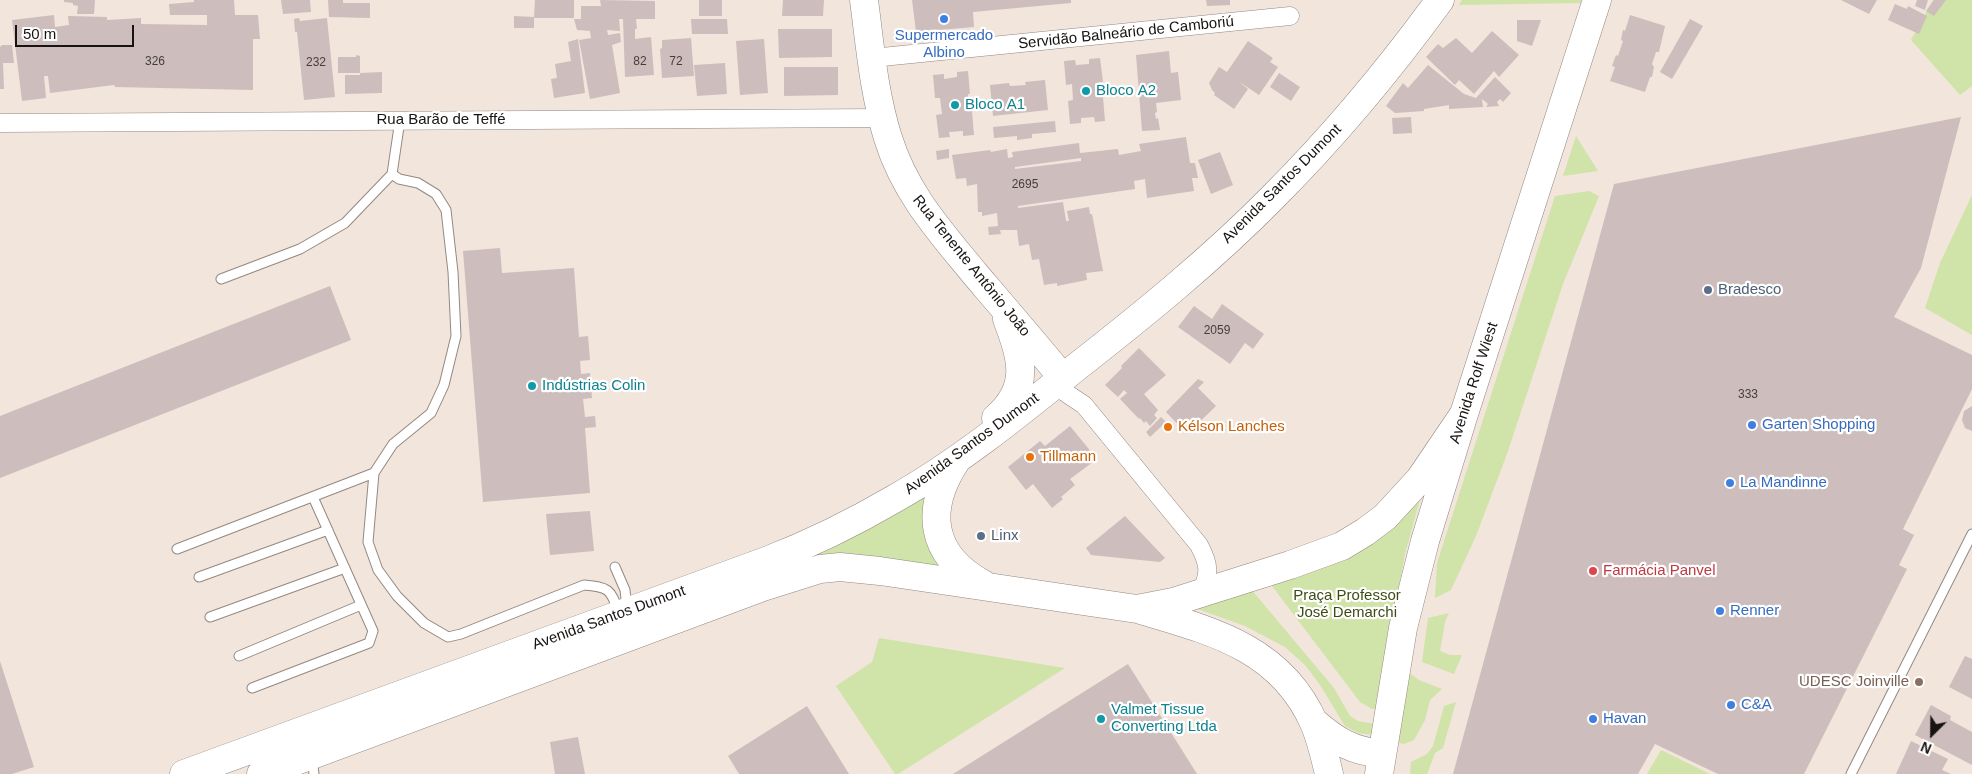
<!DOCTYPE html>
<html>
<head>
<meta charset="utf-8">
<style>
	body { margin:0 }
	#map { position:relative; width:1972px; height:774px; overflow:hidden; background:#f2e5dc; font-family:Arial,sans-serif }
	canvas { display:block }
	.north { position:absolute; left:1907px; top:709px; width:50px; height:50px; -webkit-text-stroke:4px #fff; paint-order:stroke; rotate:203deg; font-size:14px; font-weight:700; line-height:20px; text-align:center; color:#171310 }
	.north::after { content:''; display:block; margin:auto; width:18px; height:22px; background:#171310; clip-path:polygon(50% 0,100% 100%,50% 72%,0 100%) }
	.scale { position:absolute; left:15px; top:25px; width:119px; height:22px; box-sizing:border-box; border:2px solid #171310; border-top:0; padding-left:6px; font-size:15px; line-height:18px; white-space:nowrap; color:#171310; -webkit-text-stroke:4px #fff; paint-order:stroke }
</style>
</head>
<body>
<div id="map">
<canvas width="1972" height="774"></canvas>
<div class="north">N</div>
<div class="scale">50 m</div>
</div>
<script>
const context = document.querySelector('canvas').getContext('2d');
context.lineJoin = 'round';
function paint(path, color) {
  context.fillStyle = color;
  context.fill(path, 'evenodd');
}
function stroke(path, color, width, dash) {
  context.strokeStyle = color;
  context.lineWidth = width;
  context.lineCap = dash ? 'butt' : 'round';
  context.setLineDash(dash || []);
  context.stroke(path);
}
function drawText(font, color, halo, rows, align = 'center') {
  context.font = font + ' Arial,sans-serif';
  context.lineWidth = 4.5;
  context.setLineDash([]);
  context.textBaseline = 'middle';
  context.strokeStyle = halo;
  context.fillStyle = color;
  for (const [text, x, y, turn = 0] of rows) {
    context.save();
    context.translate(x, y);
    context.rotate((+turn || 0) * Math.PI / 180);
    context.textAlign = isNaN(turn) ? turn : align;
    if (halo) context.strokeText(text, 0, 0);
    context.fillText(text, 0, 0);
    context.restore();
  }
}
const green = new Path2D(`
	M1462 0H1581V3L1459 5Z
	M1933 0H1972V86L1960 95 1911 40Z
	M1576 136 1598 171 1563 176Z
	M1589 191 1599 196 1563 284 1507 454 1476 536 1451 590 1435 598 1437 563 1555 196Z
	M1972 195V335L1925 308 1940 263Z
	M935 487 950 571 812 557 845 541Z
	M1422 492 1405 554 1376 709H1372L1360 702 1269 582Z
	M1250 588 1334 688 1350 716 1358 721 1374 724 1373 735 1358 733 1345 726 1320 685 1306 666 1285 647 1245 626 1195 608Z
	M1449 613 1445 622 1440 651 1450 655H1462L1454 674 1422 662 1428 618Z
	M879 638 1065 668 898 774H895L836 686 872 662Z
	M1404 669 1419 680 1442 689 1430 700 1425 720 1414 740 1404 744 1393 741Z
	M1456 702 1443 748 1435 753 1427 774H1410L1411 762 1427 754 1433 746 1444 706Z
	M1661 750 1710 774H1647Z`);
const building = new Path2D(`
	M64 0H95L94 14H77L78 6 73 5V3L64 2Z
	M194 0H234L235 15H258L260 39H253V90L115 87 114 85 50 93 48 76H44L46 98 22 101 12 20 54 15 55 27 69 25 68 16 107 17V20L141 18V24L207 25V15H170L169 4 194 2Z
	M281 0H310L311 12 283 14Z
	M328 0H343V3H370V18L329 17Z
	M535 0H574V18H534Z
	M600 0 655 1V19H636L637 29H635V39L651 37 654 75 625 77 623 19H619L620 31 607 30 608 35 620 33 621 42 612 45 620 93 590 99 579 40 591 38 590 31 577 30 574 19H581V6H601Z
	M699 0H722V16H699Z
	M783 0H824L823 16H782Z
	M912 0H1071V3L973 12 974 27 916 32Z
	M1206 0H1230V5L1207 6Z
	M1841 0H1877L1869 14Z
	M1917 0H1928L1925 10 1915 6Z
	M1934 0H1946L1934 16 1926 11Z
	M1895 4 1907 9 1908 6 1927 16 1919 34 1888 20Z
	M1630 15 1665 26 1659 52H1656L1652 64 1654 67 1652 77H1650L1645 92 1610 81 1615 67 1612 66 1616 55 1618 56 1623 41 1621 40 1623 30 1625 31Z
	M514 16 534 17V28H514Z
	M299 18 300 21 327 18 335 97 304 100 297 32H295L294 19Z
	M691 19H727L728 34H692Z
	M1690 19 1703 26 1672 79 1660 72Z
	M1517 20H1541L1532 46 1517 41Z
	M778 29H832V57L779 58Z
	M1492 31 1519 55 1499 77 1494 71 1474 94 1459 80 1455 85 1426 57 1438 44 1443 48 1456 38 1472 53Z
	M691 38 694 76 662 78 660 49 662 48V40Z
	M578 39 585 93 554 98 551 79 557 78 555 64 571 61 568 42Z
	M764 39 768 93 740 95 736 41Z
	M1248 41 1273 58 1270 62 1278 67 1259 95 1238 81 1248 89 1234 109 1214 95 1215 93 1212 90 1209 83 1219 67 1227 72Z
	M2 45H12L14 63H3L4 89H0V47Z
	M1169 51 1171 73 1178 72 1181 100 1156 103 1157 112 1155 113 1156 119 1158 118 1160 130 1142 131 1136 55Z
	M356 55 360 56V73L382 72V93L345 94V75H360V73H338V57H356Z
	M1100 58 1103 82H1099L1101 97H1103L1105 121 1095 122 1094 117 1081 118V123L1070 124 1068 101 1073 100 1072 84 1066 85 1064 61 1075 60 1076 65 1089 64V59Z
	M725 63 727 94 697 96 694 65Z
	M1428 65 1464 94 1476 98 1495 77 1511 93 1503 102 1500 99 1497 102 1499 106 1486 107 1488 104 1482 99 1483 107 1449 109V105L1424 109V111L1395 113 1386 106 1403 83 1408 88Z
	M784 67H838V95L784 96Z
	M968 71 970 94H968L969 111H972L974 135 963 136V131L949 132 950 137 939 138 936 115 942 114 940 98H935L933 75 944 74V79L957 77V72Z
	M1279 73 1300 87 1291 101 1270 87Z
	M1045 80 1048 110 993 116 990 85 1009 83 1010 86 1026 85 1025 82Z
	M1411 117 1412 133 1393 134 1392 118Z
	M1961 117 1921 268 1894 317 1972 355V389L1903 529 1914 535 1899 565 1907 569 1804 774H1718L1655 744 1638 774H1453L1614 184Z
	M1055 121 1056 132 1032 134V138L1017 140V136L994 138 993 127Z
	M1186 137 1190 163H1195L1198 178H1192L1194 191 1147 198 1145 179 1134 181 1135 189 1018 206V208L1063 202 1066 221H1069L1067 211 1089 207 1090 214H1092L1103 271 1086 273 1087 280 1057 286V283L1044 285 1039 259 1032 260 1029 244 1019 246 1017 230H1000L1001 234 989 235 988 227 998 226 997 213 982 216V212H978L977 184 967 186 966 178 956 179 952 155 990 150 991 152 1007 149 1008 158 1013 157 1012 152 1079 143 1080 153 1118 149 1119 155 1141 151 1139 144ZM1081 158V161L1015 169V167Z
	M949 149V158L937 160 936 151Z
	M1220 152 1233 185 1211 194 1198 160Z
	M500 248 502 273 574 268 579 337 588 336 590 360 580 361 581 374 590 373 592 398 583 399 585 417 595 416 596 427 585 428 590 493 483 502 463 251Z
	M330 286 351 340 0 478V416Z
	M1222 304 1264 334 1253 349 1245 343 1230 364 1178 327 1194 306 1212 319Z
	M1139 348 1166 375 1144 394 1158 410 1154 415 1157 418 1150 426 1146 421 1144 423 1140 418 1139 419 1120 399 1127 393 1124 390 1118 397 1105 385 1122 368 1121 366Z
	M1198 379 1204 382 1198 388 1216 406 1187 434 1166 412Z
	M1972 406V431L1965 428 1962 420 1964 411Z
	M1161 417 1166 422 1150 437 1146 432Z
	M1070 426 1097 459 1070 479 1075 485 1061 497 1063 499 1052 508 1033 484 1026 490 1008 467 1040 441 1045 446Z
	M590 511 594 551 550 555 546 514Z
	M1125 516 1165 558 1160 562 1091 555 1086 548Z
	M1965 656 1972 659V699L1949 687Z
	M0 661 34 767 12 774H0Z
	M1128 664 1197 774H953Z
	M1931 705 1951 716 1950 720 1972 732V765L1915 735Z
	M807 706 849 774H739L728 756Z
	M578 737 585 774H555L550 742Z
	M1911 741 1948 759 1942 770 1951 774H1896Z`);
const lane = new Path2D(`
	M400 120 392 174 399 179 418 183 436 194 446 210 453 272 456 336 444 385 431 413 393 444 374 473 368 542 378 570 397 596 424 623 448 637 461 634 584 585C608 587 611 589 618 611
	M221 279 300 249 345 223 392 174
	M177 549 374 473
	M615 567 625 590 627 608
	M199 577 328 530
	M210 617 345 568
	M239 656 361 605
	M252 688 369 643 373 631 313 497
	M312 758 314 774
	M1851 774 1972 534`);
const street = new Path2D(`
	M872 58 1290 16
	M0 123 882 118
	M1054 385 1084 405 1199 545C1210 566 1210 573 1200 595`);
const primary = new Path2D(`
	M864 0C870 46 874 94 888 138 905 193 939 230 975 274 1004 308 1034 343 1063 378
	M996 418C1031 387 1022 359 1007 319
	M956 461C924 510 930 555 983 584
	M1141 610C1212 631 1281 648 1314 723 1321 739 1325 757 1329 774
	M1314 722C1336 741 1352 751 1382 754
	M184 774 766 561C810 544 853 523 894 499 958 463 1017 415 1074 369 1143 315 1212 259 1273 197 1334 136 1389 70 1440 0
	M261 774 763 587 820 569 840 567 880 571 1137 609 1173 602 1290 565 1342 546 1365 532 1385 517 1420 479 1464 414
	M1379 774 1403 628 1425 541 1464 414 1597 0`);
const markers = [
	[944,19,5,"#3f7fe0"],
	[1086,91,5,"#0f9aa8"],
	[955,105,5,"#0f9aa8"],
	[1708,290,5,"#5c6f8a"],
	[532,386,5,"#0f9aa8"],
	[1752,425,5,"#3f7fe0"],
	[1168,427,5,"#e8710a"],
	[1030,457,5,"#e8710a"],
	[1730,483,5,"#3f7fe0"],
	[981,536,5,"#5c6f8a"],
	[1593,571,5,"#e0444e"],
	[1720,611,5,"#3f7fe0"],
	[1919,682,5,"#8d6e63"],
	[1731,705,5,"#3f7fe0"],
	[1101,719,5,"#0f9aa8"],
	[1593,719,5,"#3f7fe0"]
];
const numberNames = [
	["326",155,62],
	["82",640,62],
	["72",676,62],
	["232",316,63],
	["2695",1025,185],
	["2059",1217,331],
	["333",1748,395]
];
const streetNames = [
	["Servidão Balneário de Camboriú",1126,33,-6],
	["Rua Barão de Teffé",441,120],
	["Avenida Santos Dumont",1282,184,-45],
	["Rua Tenente Antônio João",971,266,51],
	["Avenida Rolf Wiest",1474,383,-72],
	["Avenida Santos Dumont",972,444,-36],
	["Avenida Santos Dumont",609,618,-20]
];
const shopNames = [
	["Supermercado",944,36,"center"],
	["Albino",944,53,"center"],
	["Garten Shopping",1762,425],
	["La Mandinne",1740,483],
	["Renner",1730,611],
	["C&A",1741,705],
	["Havan",1603,719]
];
const cultureNames = [
	["Bloco A2",1096,91],
	["Bloco A1",965,105],
	["Indústrias Colin",542,386],
	["Valmet Tissue",1111,710],
	["Converting Ltda",1111,727]
];
const serviceNames = [
	["Bradesco",1718,290],
	["Linx",991,536]
];
const foodNames = [
	["Kélson Lanches",1178,427],
	["Tillmann",1040,457]
];
const healthNames = [
	["Farmácia Panvel",1603,571]
];
const parkNames = [
	["Praça Professor",1347,596],
	["José Demarchi",1347,613]
];
const educationNames = [
	["UDESC Joinville",1909,682]
];
paint(green, '#d0e3a8');
paint(building, '#cdbdbc');
stroke(lane, '#938880', 11);
stroke(street, '#938880', 19);
stroke(primary, '#938880', 29);
stroke(lane, '#fff', 9);
stroke(street, '#fff', 18);
stroke(primary, '#fff', 28);
for (const [x, y, r, color] of markers) {
  const dot = new Path2D();
  dot.arc(x, y, r, 0, 2 * Math.PI);
  context.fillStyle = color;
  context.fill(dot);
  stroke(dot, '#fff', 2);
}
drawText('12px', '#443e3b', null, numberNames);
drawText('15px', '#171310', '#fff', streetNames);
drawText('15px', '#366cbe', '#fff', shopNames, 'left');
drawText('15px', '#0d838f', '#fff', cultureNames, 'left');
drawText('15px', '#4e5e75', '#fff', serviceNames, 'left');
drawText('15px', '#c56008', '#fff', foodNames, 'left');
drawText('15px', '#be3a42', '#fff', healthNames, 'left');
drawText('15px', '#3c4b13', '#fff', parkNames);
drawText('15px', '#785e54', '#fff', educationNames, 'right');
</script>
</body>
</html>
